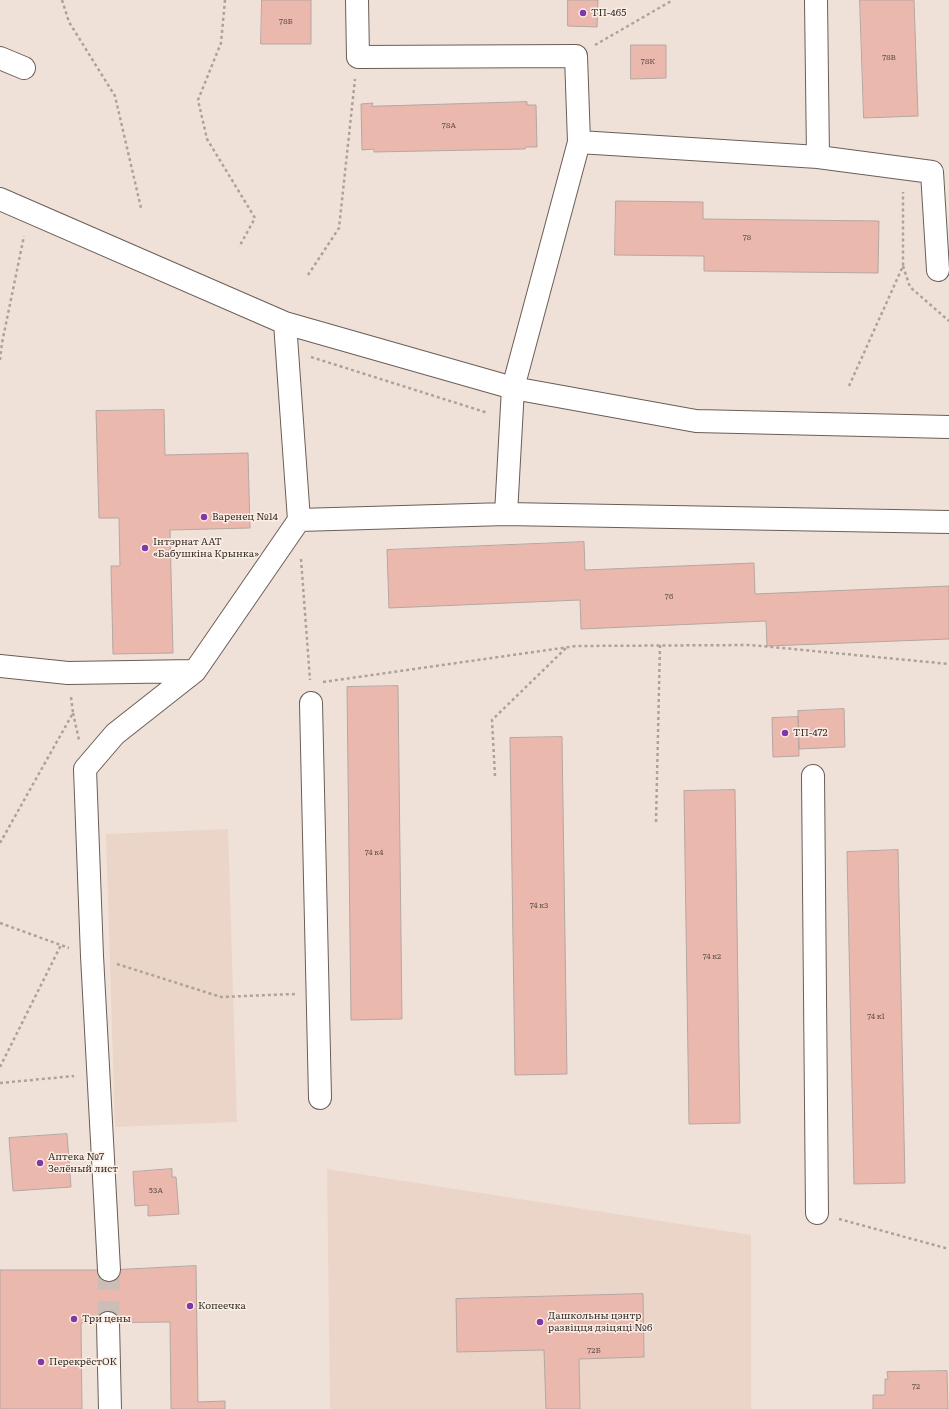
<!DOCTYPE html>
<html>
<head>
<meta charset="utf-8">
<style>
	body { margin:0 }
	canvas { display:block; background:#f0e1d8 }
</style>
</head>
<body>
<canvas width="949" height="1409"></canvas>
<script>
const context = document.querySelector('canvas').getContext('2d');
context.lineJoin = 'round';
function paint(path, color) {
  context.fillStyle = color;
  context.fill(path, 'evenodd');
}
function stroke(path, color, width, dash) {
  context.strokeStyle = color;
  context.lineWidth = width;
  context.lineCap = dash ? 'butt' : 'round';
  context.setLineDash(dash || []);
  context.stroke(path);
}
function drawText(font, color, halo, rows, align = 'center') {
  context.font = font + ' Literata,serif';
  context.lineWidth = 3;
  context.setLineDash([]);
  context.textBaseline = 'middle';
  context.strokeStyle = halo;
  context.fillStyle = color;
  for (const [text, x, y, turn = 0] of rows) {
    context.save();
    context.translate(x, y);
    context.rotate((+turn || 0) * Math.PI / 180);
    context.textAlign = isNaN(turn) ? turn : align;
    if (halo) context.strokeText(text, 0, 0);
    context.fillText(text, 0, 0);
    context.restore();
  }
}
const built = new Path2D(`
	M228 829 237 1122 115 1127 106 834Z
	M327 1169 751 1235V1409H330Z`);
const building = new Path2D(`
	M262 0H311V44H261Z
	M568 0H598L597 27 568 26Z
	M860 0H914L918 116 864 118Z
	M631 45H666V78L631 79Z
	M527 102V105H536L537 147H526L525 149 374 152V149L362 150 361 104 373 103 372 106Z
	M616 201 703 202V219L879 221 878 273 704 271V256L615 255Z
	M164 410 165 455 248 453 250 528 170 530 173 653 113 654 111 566H120L119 518H99L96 411Z
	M584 542 585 570 754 563 755 594 949 586V639L767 646 766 621 581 629 580 600 389 608 387 550Z
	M398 686 402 1019 351 1020 347 687Z
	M844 709 845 747 799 749 798 711Z
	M798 717 799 756 773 757 772 718Z
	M562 737 567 1074 515 1075 510 738Z
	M735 790 740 1123 689 1124 684 791Z
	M898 850 905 1183 854 1184 847 852Z
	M67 1134 71 1187 13 1191 9 1138Z
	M172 1169V1177H176L179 1214 148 1216V1205L135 1206 133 1172Z
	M196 1266 198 1402 225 1401V1409H171L170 1322 81 1323 82 1409H0V1270H109Z
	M643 1294 644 1357 579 1359 580 1409H546L544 1350 457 1352 456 1299Z
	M947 1371 948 1409H873V1395H885V1379H888L887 1372Z`);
const minorTunnel = new Path2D(`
	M108 1323 109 1270`);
const path = new Path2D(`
	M62 0 69 22 115 96 141 208
	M225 0 221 43 198 100 207 139 255 218 239 247
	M595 45 673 0
	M903 266 910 287 949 321
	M308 275 339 228 355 79
	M311 357 488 413
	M0 360 2 343 24 236
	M849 386 903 266V192
	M301 559 310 680
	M323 682 576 646 751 645 949 664
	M73 713 79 740
	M495 776 492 720 566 648
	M656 822 660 645
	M0 843 73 713 71 697
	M0 923 69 948
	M117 964 221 997 295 994
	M0 1067 61 945
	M0 1083 74 1076
	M839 1219 949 1249`);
const minor = new Path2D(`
	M357 0 358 57 576 56 579 142 513 388 506 514 949 522
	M816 0 818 157
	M0 58 24 68
	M579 142 818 157 932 172 938 270
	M0 199 285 323 513 388 696 421 949 427
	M299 520 506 514
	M0 666 68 673 195 671
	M311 703 320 1098
	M813 776 817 1213
	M109 1270 92 956 85 769 115 734 195 671 299 520 285 323
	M108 1323 110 1409`);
const markers = [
	[583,13,4,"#8237a8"],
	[204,517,4,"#8237a8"],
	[145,548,4,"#8237a8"],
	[785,733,4,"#8237a8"],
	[40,1163,4,"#8237a8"],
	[190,1306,4,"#8237a8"],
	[74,1319,4,"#8237a8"],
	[540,1322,4,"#8237a8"],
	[41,1362,4,"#8237a8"]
];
const numberNames = [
	["78Б",286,22],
	["78В",889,58],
	["78К",648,62],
	["78А",449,126],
	["78",747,238],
	["76",669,597],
	["74 к4",374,853],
	["74 к3",539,906],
	["74 к2",712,957],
	["74 к1",876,1017],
	["53А",156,1191],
	["72Б",594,1351],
	["72",916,1387]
];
const poiNames = [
	["ТП-465",591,13],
	["Варенец №14",212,517],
	["Інтэрнат ААТ",153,542],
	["«Бабушкіна Крынка»",153,554],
	["ТП-472",793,733],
	["Аптека №7",48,1157],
	["Зелёный лист",48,1169],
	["Копеечка",198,1306],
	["Дашкольны цэнтр",548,1316],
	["развіцця дзіцяці №6",548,1328],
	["Три цены",82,1319],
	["ПерекрёстОК",49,1362]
];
paint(built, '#ebd5c8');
paint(building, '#eab8ad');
stroke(building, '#b6a6a2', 1);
stroke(minorTunnel, '#cbbeb6', 22, [22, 11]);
stroke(minor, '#6b5e57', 24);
stroke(path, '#ada29a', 2.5, [3, 3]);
stroke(minor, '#fff', 22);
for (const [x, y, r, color] of markers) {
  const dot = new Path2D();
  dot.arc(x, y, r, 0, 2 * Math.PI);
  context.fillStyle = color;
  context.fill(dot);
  stroke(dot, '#fdeee5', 1.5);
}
drawText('8px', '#62524c', null, numberNames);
drawText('10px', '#35302c', '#fdeee5', poiNames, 'left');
</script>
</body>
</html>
